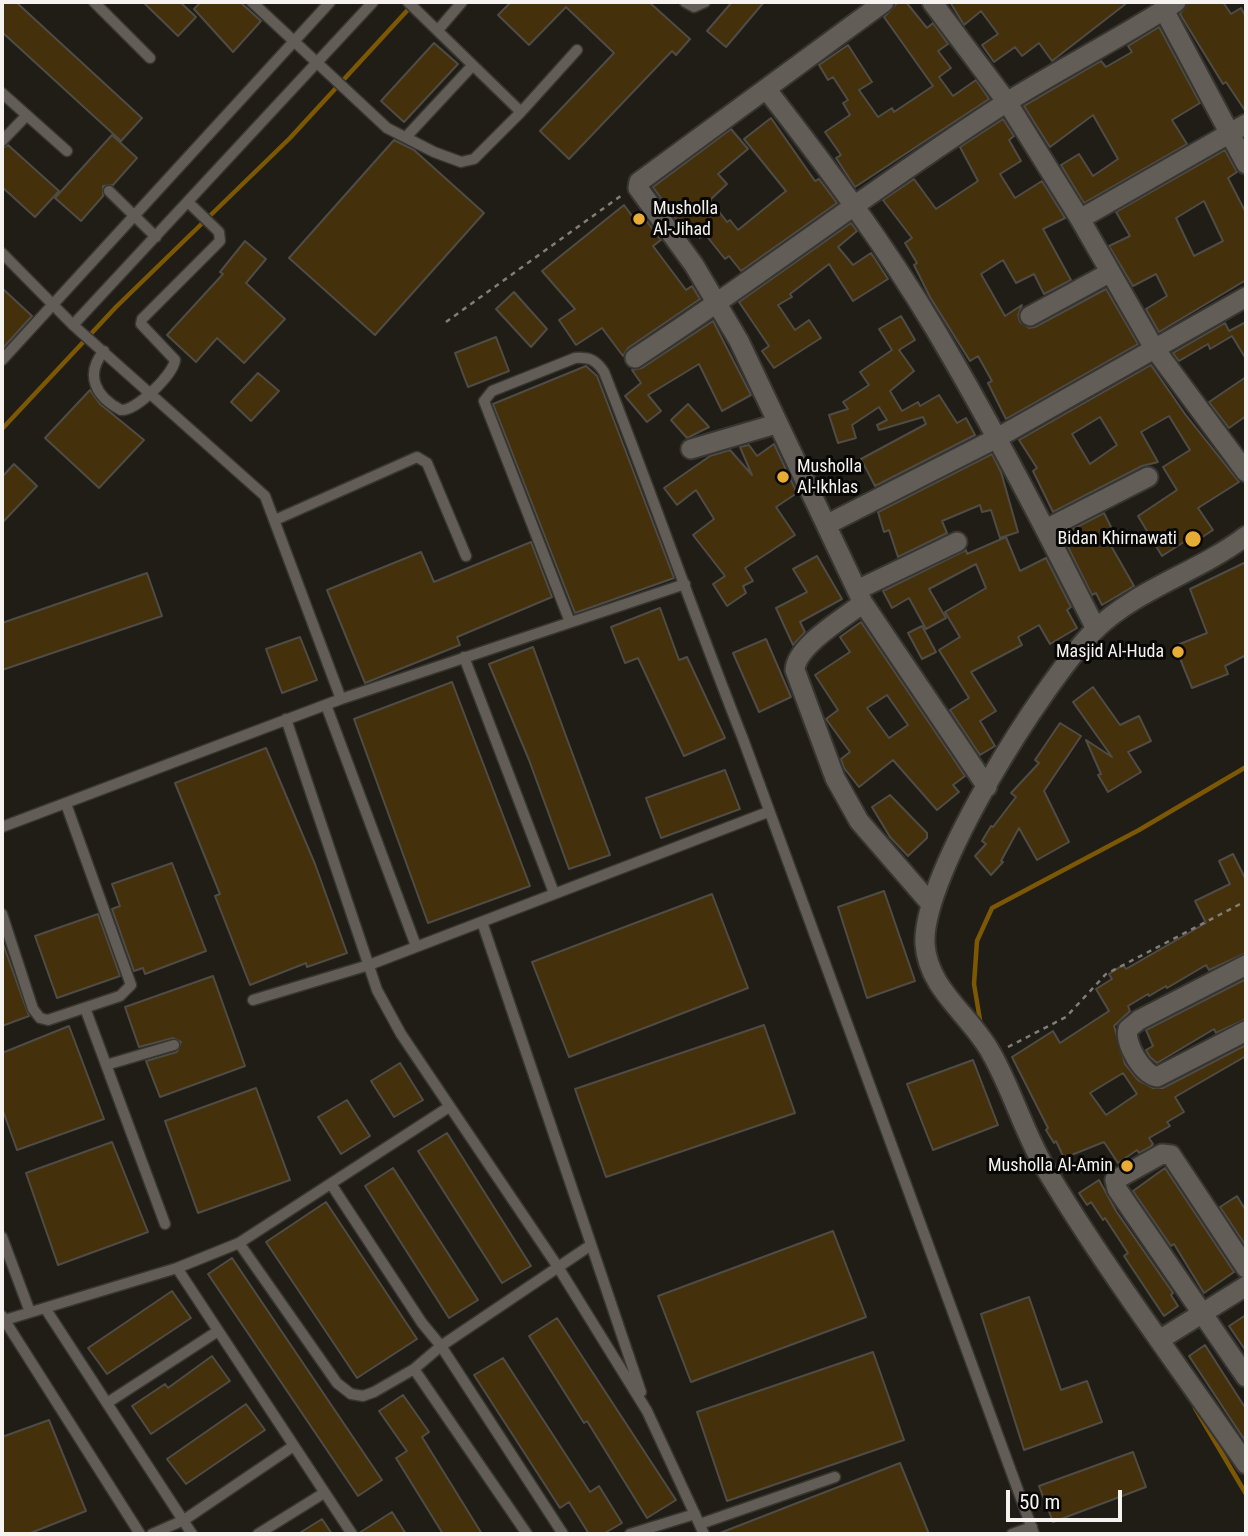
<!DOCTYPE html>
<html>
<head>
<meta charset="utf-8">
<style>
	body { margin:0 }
	#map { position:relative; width:1248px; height:1536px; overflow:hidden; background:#201d17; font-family:"Roboto Condensed",sans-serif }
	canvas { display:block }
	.frame { position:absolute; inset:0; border:4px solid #f5f2ef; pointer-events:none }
	.scale { position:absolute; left:1006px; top:1490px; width:116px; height:32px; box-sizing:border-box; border:4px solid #f5f2ef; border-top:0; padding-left:9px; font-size:21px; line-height:24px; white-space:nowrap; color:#f5f2ef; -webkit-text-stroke:5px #080705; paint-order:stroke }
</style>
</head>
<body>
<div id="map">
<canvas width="1248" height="1536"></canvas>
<div class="frame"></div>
<div class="scale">50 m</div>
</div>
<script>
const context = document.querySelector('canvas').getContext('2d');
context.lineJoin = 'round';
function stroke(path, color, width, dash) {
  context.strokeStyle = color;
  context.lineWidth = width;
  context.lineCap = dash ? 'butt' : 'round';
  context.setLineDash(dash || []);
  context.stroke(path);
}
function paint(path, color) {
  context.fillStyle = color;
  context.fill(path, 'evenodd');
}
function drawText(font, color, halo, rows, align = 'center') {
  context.font = font + ' "Roboto Condensed",sans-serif';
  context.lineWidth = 6;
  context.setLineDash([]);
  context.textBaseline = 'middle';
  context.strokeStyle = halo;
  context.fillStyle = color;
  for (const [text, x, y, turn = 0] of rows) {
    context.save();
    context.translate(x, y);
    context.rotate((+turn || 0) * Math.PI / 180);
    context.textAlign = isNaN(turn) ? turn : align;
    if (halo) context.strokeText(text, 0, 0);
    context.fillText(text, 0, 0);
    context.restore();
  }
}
const stream = new Path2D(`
	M2 429 116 307 290 138 415 2
	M981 1026 974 984 977 941 992 908 1139 830 1246 767
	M1195 1408 1246 1494`);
const building = new Path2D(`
	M2 2H16L142 118 121 141 2 32Z
	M143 2H180L196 17 178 36Z
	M201 2H240L261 21 233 52 194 9Z
	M511 2H649L690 39 676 55 672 51 569 159 540 131 614 53 566 7 529 45 498 15Z
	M732 2H764L726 47 707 31Z
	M898 2H906L927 28 933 23 948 44 938 51 951 68 939 77 953 96 976 80 989 99 855 187 836 158 841 155 825 132 850 115 843 103 848 100 833 77 828 80 819 65 848 45 872 82 859 90 878 117 892 108 894 112 933 86 884 17Z
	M950 2H1128L1052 61 1039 43 1022 56 1015 47 994 62 982 45 998 34 981 11 964 25Z
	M1188 2H1223L1231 14 1241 8 1246 17V112L1226 82 1223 84 1180 14Z
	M1159 27 1200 103 1172 120 1187 144 1084 203 1061 165 1079 154 1093 176 1118 159 1093 115 1050 147 1024 106 1101 61 1106 67 1132 52 1128 46Z
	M434 43 458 64 404 122 381 101Z
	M771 118 815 181 819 179 837 203 741 271 729 256 725 259 705 234 700 238 688 221 681 226 653 187 731 129 748 149 718 174 727 184 710 200 727 222 730 220 738 230 786 191 744 139Z
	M1003 119 1014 136 1009 140 1021 161 1000 174 1015 198 1042 181 1065 218 1043 229 1071 280 1044 294 1034 274 1016 283 1003 260 981 274 1005 316 1022 305 1018 315 1020 322 1029 328 1035 327 1106 289 1138 344 1006 419 988 383 992 381 978 356 970 361 930 297 914 265 917 263 905 243 912 238 883 200 914 179 936 209 978 181 960 147Z
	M112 135 137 158 113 185 103 186V196L81 221 55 198Z
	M394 140 414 150 484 213 375 335 289 258Z
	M8 145 59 191 35 217 2 187V148Z
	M1225 150 1237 172 1228 178 1246 213V280L1159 332 1146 309 1167 296 1156 274 1133 286 1109 246 1130 236 1116 212ZM1204 201 1223 241 1194 256 1176 218Z
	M624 205 638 224 645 219 661 240 653 246 686 290 692 286 700 299 628 348 623 356 602 328 576 345 559 320 575 309 542 271Z
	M851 223 857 231 838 247 853 265 871 253 888 279 853 301 829 264 790 294 792 297 778 305 795 330 809 320 821 338 774 368 762 351 769 346 739 302Z
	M245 241 266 259 246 283 285 319 244 363 217 338 196 362 167 335 223 274 220 272Z
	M2 288 32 316 2 349Z
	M514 292 547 329 531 347 496 309Z
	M901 316 915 340 899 350 914 371 890 391 902 411 918 402 920 406 939 395 957 423 966 418 975 435 875 486 861 459 926 424 923 417 879 430 877 425 887 420 879 407 852 425 856 438 838 443 829 415 848 409 843 402 869 385 860 372 892 350 879 329Z
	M713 321 751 395 722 411 699 364 648 395 661 411 647 422 625 396 641 383 632 370 642 368Z
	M1246 322V359L1232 336 1210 349 1208 344 1179 361 1173 353 1225 323 1229 331Z
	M496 337 509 371 468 387 455 353Z
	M1151 365 1185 414 1239 482 1198 508 1213 530 1193 543 1190 538 1162 556 1138 516 1177 490 1163 467 1190 450 1169 416 1141 432 1158 462 1142 466 1053 512 1033 471 1037 468 1019 440ZM1100 417 1117 445 1090 464 1072 434Z
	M586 366 597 376 674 578 575 613 493 404Z
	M258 373 279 391 251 421 231 402Z
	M1246 377V416L1229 428 1209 402Z
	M90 390 100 404 144 440 99 488 45 438Z
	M688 404 709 427 687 438 671 420Z
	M774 444 797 493 776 507 795 535 745 568 753 581 743 586 746 593 727 606 713 584 725 576 693 535 714 519 696 490 677 505 664 488 710 456 730 450 752 475 740 447 749 445 757 456Z
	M992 454 1001 472 1018 532 1000 538 991 510 982 512 980 505 942 521 947 533 898 557 889 530 884 532 878 512Z
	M14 464 37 486 2 523V477Z
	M1104 513 1114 533 1106 537 1134 586 1102 605 1096 593 1092 595 1068 547 1071 546 1065 533Z
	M1006 537 1020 571 1046 558 1071 607 1067 610 1077 628 1050 644 1039 625 1018 637 1022 645 971 672 996 711 980 721 995 746 980 755 950 710 969 698 939 650 960 637 945 612 986 588 976 564 929 589 946 618 926 629 909 598 892 608 883 591 966 550 967 554Z
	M531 542 552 597 457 637 460 645 365 683 327 590 421 552 434 582Z
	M817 556 842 599 800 622 805 632 793 645 776 608 807 592 793 569Z
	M1246 562V655L1225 666 1228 674 1192 688 1175 646 1207 633 1190 589Z
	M147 573 162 616 2 670V623Z
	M660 608 679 660 687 657 725 738 684 756 638 658 625 663 611 627Z
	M861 622 965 776 953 785 959 792 937 810 893 760 859 787 844 768 841 759 850 752 826 719 838 710 815 675 850 652 840 637ZM887 695 908 725 889 738 867 708Z
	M922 626 936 652 922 659 908 633Z
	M300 637 317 680 282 693 266 649Z
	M766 639 791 697 759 712 733 653Z
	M533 647 610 855 569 869 529 760 489 664Z
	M452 682 530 886 428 923 354 719Z
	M1093 687 1120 725 1139 716 1151 741 1128 752 1141 772 1108 792 1098 775 1101 774 1086 740 1112 757 1073 702Z
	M1060 723 1081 736 1044 791 1069 842 1037 860 1019 828 1001 861 1003 862 991 875 975 856 986 844 982 841 991 826 993 827 1016 797 1011 793 1039 763 1035 760Z
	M266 748 315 864 347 953 307 967 306 963 250 985 215 896 220 894 175 783Z
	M725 770 740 809 661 838 646 798Z
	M890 795 927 833V838L908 856 890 837 872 807Z
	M1233 854 1246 880V953L1209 970 1206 965 1167 988 1166 986 1149 996 1148 994 1128 1006 1130 1011 1114 1026 1125 1064 1138 1080 1153 1088H1163L1246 1045V1056L1175 1097 1184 1112 1167 1122 1170 1126 1149 1138 1153 1144 1150 1147 1139 1153 1137 1150 1118 1163 1104 1142 1064 1158 1056 1141 1054 1143 1046 1130 1048 1128 1012 1057 1053 1031 1060 1043 1109 1011 1096 989 1112 979 1109 974 1123 965 1126 969 1206 923 1195 901 1230 884 1219 861ZM1123 1073 1137 1094 1106 1115 1090 1093Z
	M172 863 206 951 145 974 143 968 134 971 112 909 120 906 112 884Z
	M884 891 915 981 867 998 838 907Z
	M712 894 748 988 569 1057 532 962Z
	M98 914 120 976 57 998 35 936Z
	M2 941 29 1016 2 1026Z
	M213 976 245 1066 160 1097 146 1061 177 1052 181 1042 173 1038 139 1047 125 1007Z
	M1246 979V1019L1216 1033 1214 1029 1157 1063 1150 1057 1146 1050 1153 1046 1146 1030Z
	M764 1025 795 1113 606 1177 575 1089Z
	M69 1026 104 1119 17 1150 2 1108V1053Z
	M973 1060 998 1125 933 1150 907 1084Z
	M400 1063 423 1100 394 1117 371 1081Z
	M256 1088 290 1180 198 1213 165 1121Z
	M347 1100 370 1136 341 1154 318 1117Z
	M447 1133 531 1266 502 1283 418 1151Z
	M112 1142 148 1232 58 1265 26 1173Z
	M393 1168 478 1300 449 1318 365 1186Z
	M1165 1168 1234 1272 1204 1293 1174 1244 1171 1246 1133 1191Z
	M1099 1180 1116 1211 1173 1293 1171 1295 1178 1306 1164 1316 1124 1256 1128 1253 1105 1218 1103 1220 1091 1202 1087 1205 1079 1193Z
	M1237 1196 1246 1211V1246L1220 1207Z
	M326 1202 417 1339 357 1378 266 1242Z
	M833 1231 866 1317 691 1382 658 1296Z
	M232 1258 382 1480 358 1496 208 1274Z
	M172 1291 191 1318 107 1374 88 1348Z
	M1029 1297 1061 1390 1087 1381 1102 1422 1024 1450 981 1314Z
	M1246 1315V1351L1229 1326Z
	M557 1318 676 1500 647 1518 587 1421 584 1423 529 1336Z
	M1205 1345 1246 1409V1442L1189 1356Z
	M873 1352 904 1440 727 1501 697 1412Z
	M212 1356 230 1381 151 1434 132 1406 165 1384 168 1388Z
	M503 1358 590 1492 599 1486 622 1523 603 1534H589L569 1502 560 1508 474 1375Z
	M403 1395 429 1432 422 1437 482 1534H443L396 1458 407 1451 379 1411Z
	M246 1404 265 1430 186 1484 167 1459Z
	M49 1420 86 1511 28 1534H2V1437Z
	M1133 1452 1146 1487 1053 1522 1039 1486Z
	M900 1463 929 1534H720V1533Z
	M392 1512 406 1534H359V1533Z
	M322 1519 332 1534H298Z`);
const path = new Path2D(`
	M446 322 622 195
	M1008 1047 1066 1017 1106 974 1246 901`);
const service = new Path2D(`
	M94 2 150 58
	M252 2 387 128 434 152 461 162 474 159 521 112 408 2
	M685 2 694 7 705 2
	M438 30 462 2
	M2 93 67 151
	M521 112 577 50
	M406 137 472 66
	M2 141 26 116
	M109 191 156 237
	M2 253 73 325 265 496 341 699
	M73 325 373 2
	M104 351C84 375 96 397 121 410 136 411 173 375 175 360L141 324 142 319 220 241 219 232 188 202
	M2 360 330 2
	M275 520 417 457 427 463 466 556
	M570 622 484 401 492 391 575 358C590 357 596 360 604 372 652 494 695 618 743 739L1034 1534
	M464 657 554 893
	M326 705 416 946
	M286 719 377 990 401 1034 558 1267 647 1411 704 1534
	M2 827 341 699 685 584
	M2 914 33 1009 40 1018 48 1020 120 996 131 985 66 804
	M482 922 641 1392
	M253 1000 369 965 768 812
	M85 1008 165 1224
	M106 1065 174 1045
	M331 1184 422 1323 441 1346 563 1534
	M2 1237 30 1312
	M239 1243 337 1383 351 1394 363 1396 374 1392 414 1369 441 1346 591 1245
	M177 1268 352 1534
	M45 1308 192 1534
	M2 1316 140 1534
	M5 1320 177 1268 239 1243 449 1107
	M414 1369 527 1534
	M107 1403 218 1331
	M700 1524 835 1477
	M152 1534 184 1520 292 1447
	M258 1534 324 1493
	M630 1534 695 1514
	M1012 1534 1032 1527`);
const minor = new Path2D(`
	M884 2 639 182 638 188 694 265 739 341 863 603 987 787
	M932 2 1007 102 1080 219 1154 348 1246 472
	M1164 10 1246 164
	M767 90C827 167 885 245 935 329 993 427 1045 528 1096 629
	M1080 219 1246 124
	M1030 316 1109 273
	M635 358C761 276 880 183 1007 102 1063 67 1121 38 1176 2
	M691 449 776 424
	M826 525 997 438 1246 297
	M1046 529 1148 477
	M1246 536C1199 572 1136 589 1094 631 1044 681 921 875 925 944 928 989 969 1014 990 1051 1011 1087 1023 1130 1044 1166 1105 1269 1179 1366 1246 1464
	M857 590 957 542
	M863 603C844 618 796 646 795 670L835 778 859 821 930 903
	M1246 965 1139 1020 1128 1029C1124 1043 1142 1074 1157 1077L1246 1031
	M1246 1268 1171 1155 1162 1154 1115 1180 1117 1189 1246 1377
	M1161 1339 1246 1286`);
const markers = [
	[639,219,7,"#e7ac36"],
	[783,477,7,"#e7ac36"],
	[1193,539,9,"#e7ac36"],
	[1178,652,7,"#e7ac36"],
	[1127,1166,7,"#e7ac36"]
];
const poiNames = [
	["Musholla",653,209,"left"],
	["Al-Jihad",653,230,"left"],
	["Musholla",797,467,"left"],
	["Al-Ikhlas",797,488,"left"],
	["Bidan Khirnawati",1177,539],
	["Masjid Al-Huda",1164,652],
	["Musholla Al-Amin",1113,1166]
];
stroke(stream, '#7c5804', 4.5);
paint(building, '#44300a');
stroke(building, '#4f4c46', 2);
stroke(service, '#383633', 13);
stroke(minor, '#383633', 23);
stroke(path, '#817e79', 2.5, [5, 5]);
stroke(service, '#625e57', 10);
stroke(minor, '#625e57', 19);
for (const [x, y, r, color] of markers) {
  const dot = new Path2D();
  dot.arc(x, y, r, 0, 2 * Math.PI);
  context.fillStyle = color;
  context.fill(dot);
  stroke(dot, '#080705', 2.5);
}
drawText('18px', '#f5f2ef', '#080705', poiNames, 'right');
</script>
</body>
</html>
